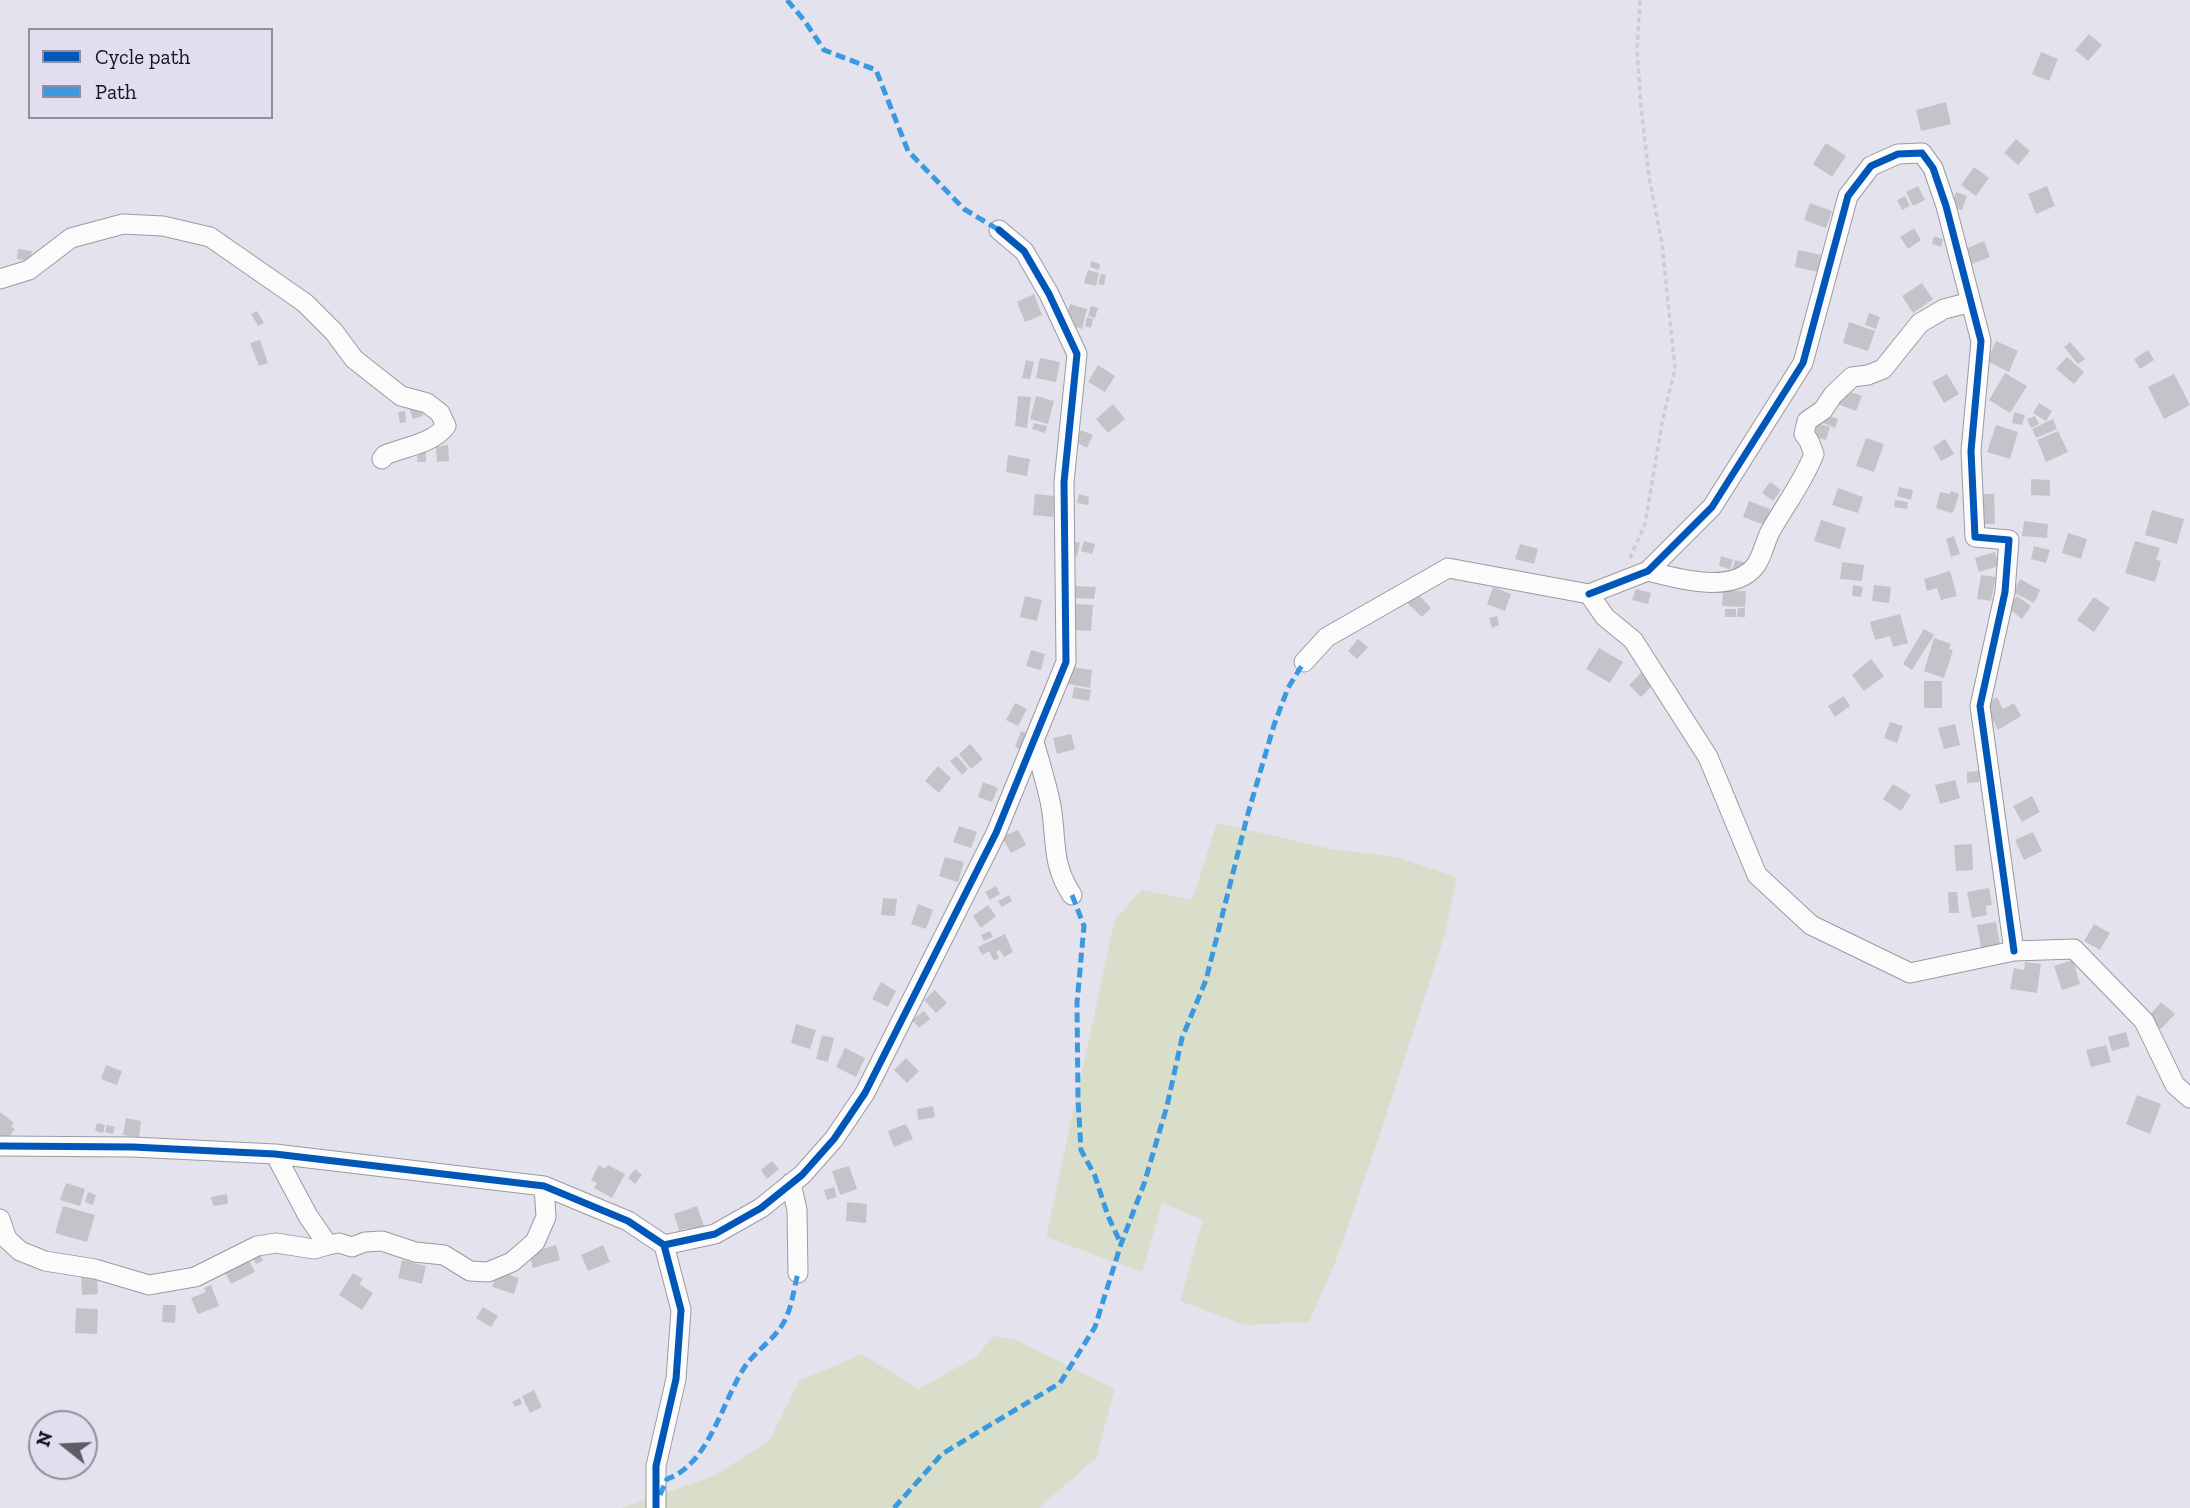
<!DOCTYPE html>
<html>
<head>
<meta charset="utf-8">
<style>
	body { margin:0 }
	#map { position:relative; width:2190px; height:1508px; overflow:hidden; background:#e4e2ec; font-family:"Zilla Slab",serif }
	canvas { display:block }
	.legend { position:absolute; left:28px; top:28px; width:245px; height:91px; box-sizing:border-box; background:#e2def0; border:2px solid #908e9b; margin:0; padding:9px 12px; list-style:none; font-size:21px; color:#16151b }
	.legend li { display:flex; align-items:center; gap:14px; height:35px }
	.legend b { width:35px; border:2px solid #908e9b }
	.north { position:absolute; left:28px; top:1410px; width:70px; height:70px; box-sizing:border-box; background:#e2def0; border:2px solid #908e9b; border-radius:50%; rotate:288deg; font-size:19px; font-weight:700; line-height:28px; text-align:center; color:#16151b }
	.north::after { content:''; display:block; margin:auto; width:24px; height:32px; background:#5e5d64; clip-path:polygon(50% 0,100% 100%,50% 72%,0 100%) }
</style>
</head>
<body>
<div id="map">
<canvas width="2190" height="1508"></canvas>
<ul class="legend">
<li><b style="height:9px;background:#0057b8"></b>Cycle path</li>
<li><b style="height:9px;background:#3b9adf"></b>Path</li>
</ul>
<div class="north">N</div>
</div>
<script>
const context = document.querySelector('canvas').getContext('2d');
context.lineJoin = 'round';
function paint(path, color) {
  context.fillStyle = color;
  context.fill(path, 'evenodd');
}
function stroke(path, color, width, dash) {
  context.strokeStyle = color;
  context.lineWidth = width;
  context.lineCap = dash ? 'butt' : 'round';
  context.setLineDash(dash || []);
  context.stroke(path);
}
const green = new Path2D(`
	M1217 823 1331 849 1396 857 1457 877 1444 937 1380 1134 1335 1263 1309 1322 1244 1325 1180 1301 1203 1220 1162 1203 1142 1272 1046 1237 1115 919 1142 890 1192 900Z
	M993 1336 1016 1340 1115 1389 1096 1458 1039 1508H621L714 1476 770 1440 799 1381 862 1354 918 1389 976 1357Z`);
const building = new Path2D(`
	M2089 34 2102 45 2088 61 2075 50Z
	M2041 52 2058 59 2049 81 2032 74Z
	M1946 102 1951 124 1921 131 1916 110Z
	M2016 139 2030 151 2018 165 2004 153Z
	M1826 143 1846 156 1832 177 1813 164Z
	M1974 167 1989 178 1976 196 1961 185Z
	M1918 186 1925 200 1913 206 1906 192Z
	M2047 186 2055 206 2036 214 2028 194Z
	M1956 192 1967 196 1962 210 1951 207Z
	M1905 196 1910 206 1902 210 1897 200Z
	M1810 203 1832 211 1826 228 1804 220Z
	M1914 228 1921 240 1908 249 1900 237Z
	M1934 236 1943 239 1941 247 1932 244Z
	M1984 241 1990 257 1972 264 1966 249Z
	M18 249 32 251 30 261 17 259Z
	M1798 250 1821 255 1818 272 1795 267Z
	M1091 261 1100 264 1099 270 1090 267Z
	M1088 270 1099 273 1096 286 1084 283Z
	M1101 274 1106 275 1104 285 1098 284Z
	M1922 283 1933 299 1913 313 1902 296Z
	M1034 294 1042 315 1025 322 1017 302Z
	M1070 304 1087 309 1082 329 1064 323Z
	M1091 306 1098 308 1095 318 1088 316Z
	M257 311 264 323 258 326 251 314Z
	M1869 313 1880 317 1876 329 1865 325Z
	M1087 317 1093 319 1091 328 1085 326Z
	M1849 322 1875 331 1868 351 1843 343Z
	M260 340 268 363 259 366 250 343Z
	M1996 341 2018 351 2009 372 1987 361Z
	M2070 342 2085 359 2078 364 2064 347Z
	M2148 350 2154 360 2140 369 2134 359Z
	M2067 357 2084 372 2074 384 2056 369Z
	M1040 358 1060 362 1056 382 1036 378Z
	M1026 360 1034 362 1030 379 1022 378Z
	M1098 365 1115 376 1105 392 1088 382Z
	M2005 373 2027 386 2010 413 1989 400Z
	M1947 374 1959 394 1944 403 1932 382Z
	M2174 374 2190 405 2164 419 2148 387Z
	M1843 389 1862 396 1856 411 1837 404Z
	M1018 396 1031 397 1027 428 1015 426Z
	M1036 396 1054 401 1048 424 1030 419Z
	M419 403 423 416 413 419 408 406Z
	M2039 403 2052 411 2046 421 2033 413Z
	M1113 404 1125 419 1108 433 1096 419Z
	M405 411 406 422 400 423 398 412Z
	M2014 412 2025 415 2022 425 2012 423Z
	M1824 414 1838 419 1835 428 1821 422Z
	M2035 416 2039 424 2031 428 2027 419Z
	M2053 419 2057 429 2036 438 2032 429Z
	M1811 421 1830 427 1826 440 1806 434Z
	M1034 423 1047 426 1045 433 1032 429Z
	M1996 425 2018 432 2010 459 1987 452Z
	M1081 430 1093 435 1087 448 1075 442Z
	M2058 431 2068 452 2046 462 2037 440Z
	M1866 438 1884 444 1874 472 1856 466Z
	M1945 439 1954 454 1941 461 1933 447Z
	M448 445 449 461 437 462 436 447Z
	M418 451 426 452V462H417Z
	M1008 455 1030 459 1027 476 1006 472Z
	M2031 479 2050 480V496L2031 495Z
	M1770 482 1781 490 1773 501 1762 493Z
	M1899 487 1913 490 1911 500 1897 496Z
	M1838 488 1863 497 1858 513 1832 505Z
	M1951 491 1959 494 1954 511 1950 513 1936 508 1940 492 1950 494Z
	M1035 494 1055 496 1053 517 1033 515Z
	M1079 494 1089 497 1088 505 1077 503Z
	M1977 494H1994L1995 524H1978Z
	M1895 500 1908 502 1907 509 1894 507Z
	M1749 501 1770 509 1765 525 1743 517Z
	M2152 510 2184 519 2177 544 2145 535Z
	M1821 520 1846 528 1840 549 1814 541Z
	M2024 521 2048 524 2047 538 2022 536Z
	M2068 533 2087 539 2081 559 2062 553Z
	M1954 536 1960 554 1951 557 1946 539Z
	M1070 541 1080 543 1077 556 1068 554Z
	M1084 541 1095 544 1092 554 1081 551Z
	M2135 541 2160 548 2156 560 2161 561 2155 582 2125 573Z
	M1520 544 1538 549 1534 564 1515 559Z
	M2034 546 2050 550 2046 563 2031 559Z
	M1995 552 1999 566 1979 572 1975 558Z
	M1721 556 1733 560 1730 569 1719 566Z
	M1735 560 1747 563 1744 573 1732 569Z
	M1842 562 1864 565 1862 581 1840 579Z
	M1950 571 1957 596 1941 600 1937 588 1927 591 1924 579Z
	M1981 575 1996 577 1991 601 1977 599Z
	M2020 579 2040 590 2034 603 2013 592Z
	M1853 585 1863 587 1861 597 1852 596Z
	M1874 585 1891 587 1889 603 1872 601Z
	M1076 586 1096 587 1094 599 1075 598Z
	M1493 587 1511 594 1505 611 1487 604Z
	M1636 589 1651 593 1648 604 1632 600Z
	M1723 591H1746L1745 607 1722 606Z
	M1417 593 1431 608 1422 617 1407 603Z
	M1025 596 1042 600 1037 621 1020 617Z
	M2017 596 2031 606 2022 619 2008 608Z
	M2094 597 2110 608 2094 632 2077 620Z
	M1074 604 1093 605 1091 631 1072 630Z
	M1738 608H1745V617H1737Z
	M1725 609H1736V617H1725Z
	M1900 614 1908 643 1893 647 1890 636 1875 640 1870 622Z
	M1497 616 1499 625 1492 628 1489 618Z
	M1924 629 1934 635 1912 670 1903 664Z
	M1934 638 1951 644 1949 649 1953 650 1944 678 1924 671Z
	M1358 639 1368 647 1357 659 1348 651Z
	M1599 648 1623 662 1610 683 1586 669Z
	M1031 650 1045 654 1041 670 1026 666Z
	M1871 659 1884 676 1864 691 1852 675Z
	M1071 667 1092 670 1090 688 1068 684Z
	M1643 671 1655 683 1641 697 1629 685Z
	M1924 681H1942V708H1924Z
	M1074 687 1091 690 1089 701 1072 698Z
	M1844 696 1850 706 1835 717 1828 706Z
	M1997 697 2003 709 2014 703 2021 716 1998 730 1984 704Z
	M1015 703 1027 709 1018 726 1006 720Z
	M1890 722 1903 726 1897 743 1884 738Z
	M1955 724 1960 745 1944 749 1938 728Z
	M1021 731 1029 734 1023 750 1015 747Z
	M1071 734 1075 749 1057 754 1053 738Z
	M970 744 983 759 971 769 959 754Z
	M957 756 968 769 962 775 950 761Z
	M938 766 951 778 939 793 925 781Z
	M1979 771V782L1967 783V772Z
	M1955 780 1960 798 1940 804 1935 785Z
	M983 782 998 788 992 802 978 797Z
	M1893 784 1911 795 1901 811 1883 799Z
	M2032 796 2040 812 2022 822 2013 806Z
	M959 826 977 832 971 848 953 842Z
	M1018 830 1026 845 1011 853 1002 837Z
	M2033 832 2042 851 2024 860 2015 840Z
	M1972 844 1973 870 1956 871 1954 845Z
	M945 857 964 862 958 882 939 876Z
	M996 886 1000 894 990 900 985 892Z
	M1989 888 1992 905 1986 906 1987 915 1972 918 1967 892Z
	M1948 892H1957L1959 913H1949Z
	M1009 895 1012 901 1002 907 998 901Z
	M883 898 897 899 895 916 881 915Z
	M918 904 933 910 926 929 911 924Z
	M988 905 996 916 981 928 973 916Z
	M1996 922 2000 945 1981 948 1977 925Z
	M2094 924 2110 933 2100 950 2084 941Z
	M990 931 993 937 984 941 981 935Z
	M1005 934 1013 952 1004 957 1000 950 996 952 999 958 994 961 989 951 982 955 978 947Z
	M2073 960 2080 984 2062 990 2054 966Z
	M2025 962 2041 964 2037 993 2010 989 2014 968 2024 970Z
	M881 982 896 991 888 1007 872 999Z
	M935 990 947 1003 936 1013 924 1000Z
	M2161 1002 2175 1014 2161 1029 2148 1017Z
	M924 1011 930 1019 919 1028 912 1020Z
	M796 1024 816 1030 810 1049 791 1043Z
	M2126 1032 2130 1046 2112 1051 2108 1037Z
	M822 1035 834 1038 828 1062 816 1059Z
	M2106 1045 2111 1062 2091 1067 2086 1050Z
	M845 1048 865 1058 856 1077 836 1067Z
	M906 1058 919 1071 907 1083 894 1070Z
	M106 1065 122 1071 117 1085 101 1079Z
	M2137 1095 2161 1104 2150 1134 2126 1124Z
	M933 1106 935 1117 918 1120 917 1109Z
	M0 1112 14 1123 11 1127 15 1129 8 1138 5 1136 2 1139 0 1138Z
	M126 1118 141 1121 139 1137 123 1135Z
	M97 1123 105 1125 103 1133 95 1131Z
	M906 1124 913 1139 894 1147 888 1131Z
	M107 1125 115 1127 113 1134 105 1132Z
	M772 1161 779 1169 767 1179 761 1170Z
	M599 1165 605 1169 608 1165 625 1174 612 1198 594 1188 597 1183 591 1180Z
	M849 1166 857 1189 840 1195 832 1171Z
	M635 1169 642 1175 635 1184 628 1178Z
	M66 1183 85 1189 80 1206 60 1200Z
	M834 1187 837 1197 827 1200 824 1190Z
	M88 1192 96 1195 93 1205 85 1202Z
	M227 1194 228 1204 213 1206 211 1197Z
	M847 1202 867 1204 866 1223 846 1221Z
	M63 1206 95 1215 87 1242 55 1233Z
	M697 1206 705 1229 689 1234 687 1228 679 1231 674 1214Z
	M556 1245 560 1260 533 1268 529 1253Z
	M603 1245 610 1262 588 1271 581 1255Z
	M260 1253 263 1261 256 1264 252 1257Z
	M246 1254 255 1272 231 1284 222 1266Z
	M402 1260 426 1266 422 1284 398 1278Z
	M498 1271 519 1278 514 1294 492 1287Z
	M353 1273 363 1279 359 1284 373 1293 362 1310 339 1295Z
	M97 1274 98 1294 82 1295 81 1275Z
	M211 1285 219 1306 198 1314 191 1298 206 1292 204 1288Z
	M163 1305H176L175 1323 162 1322Z
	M483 1307 498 1316 491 1327 476 1318Z
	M76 1308 98 1309 97 1334 75 1333Z
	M534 1390 542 1407 530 1413 522 1396Z
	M520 1398 522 1404 515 1407 512 1402Z`);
const path = new Path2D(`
	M1630 558 1645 524 1663 418 1675 369 1662 243 1649 177 1641 106 1637 50 1640 0`);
const minor = new Path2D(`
	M0 279 29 270 71 238 123 224 163 226 210 237 305 303 334 332 354 359 401 396 427 403 440 413 446 426C434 443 404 447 385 455L382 459
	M1648 571C1678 579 1734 595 1756 565 1763 555 1765 541 1771 530 1786 504 1803 482 1814 454L1809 441 1804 434 1807 421 1823 410 1833 395 1852 377 1868 375 1883 369 1920 323 1944 309 1971 302
	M1589 594 1648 571 1712 507 1803 363 1848 196 1871 166 1898 154 1922 153 1933 168 1946 206 1981 341 1971 451 1975 537 2009 540 2005 592 1980 706 2014 951
	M1304 662 1327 637 1448 568 1589 594 1605 617 1633 640 1708 757 1757 875 1811 925 1910 973 2014 951 2074 949 2144 1021 2175 1085 2190 1098
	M1034 742C1040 763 1047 785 1051 806 1057 841 1051 863 1072 895
	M0 1146 133 1147 275 1154 544 1186 628 1221 664 1245 681 1310 676 1379 656 1466V1508
	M275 1154 308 1216 328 1245 339 1243 352 1247 365 1242 382 1241 415 1252 444 1255 470 1271 488 1272 512 1262 535 1242 546 1217 544 1186
	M791 1183 797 1210 798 1273
	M0 1219 7 1239 20 1251 45 1261 95 1269 149 1285 195 1277 257 1246 276 1243 314 1249 328 1245
	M664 1245 715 1234 761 1208 802 1175 834 1139 865 1093 996 833 1066 662 1064 482 1077 354 1049 294 1024 251 999 230`);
const quiet = new Path2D(`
	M787 0 804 20 824 50 876 70 908 151 964 209 999 230
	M1072 895 1084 926 1077 1003 1078 1099 1081 1150 1095 1176 1108 1216 1121 1244
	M660 1495 667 1479C710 1464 722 1400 746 1365 757 1350 777 1337 785 1320 792 1306 794 1288 798 1273
	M894 1508 942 1454 1060 1383 1095 1327 1121 1244 1144 1184 1167 1106 1182 1038 1206 980 1247 817 1274 725 1288 688 1304 662`);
const cycleway = new Path2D(`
	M1589 594 1648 571 1712 507 1803 363 1848 196 1871 166 1898 154 1922 153 1933 168 1946 206 1981 341 1971 451 1975 537 2009 540 2005 592 1980 706 2014 951
	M0 1146 133 1147 275 1154 544 1186 628 1221 664 1245 681 1310 676 1379 656 1466V1508
	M664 1245 715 1234 761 1208 802 1175 834 1139 865 1093 996 833 1066 662 1064 482 1077 354 1049 294 1024 251 999 230`);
paint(green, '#d8dec9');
paint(building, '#c5c3ca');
stroke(minor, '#9b9aa1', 21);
stroke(path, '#cdcdcf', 3.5, [5, 3.5]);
stroke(minor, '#fbfbfc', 19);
stroke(quiet, '#3b9adf', 5, [10, 5]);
stroke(cycleway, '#0057b8', 7);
</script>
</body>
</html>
